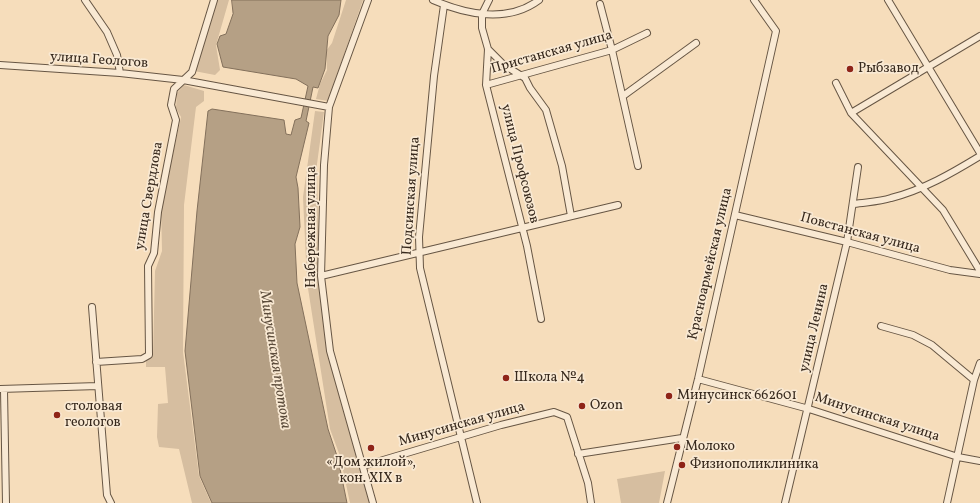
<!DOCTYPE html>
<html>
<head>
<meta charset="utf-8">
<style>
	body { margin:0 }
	canvas { display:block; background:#f6ddbb }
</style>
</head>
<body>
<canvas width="980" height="503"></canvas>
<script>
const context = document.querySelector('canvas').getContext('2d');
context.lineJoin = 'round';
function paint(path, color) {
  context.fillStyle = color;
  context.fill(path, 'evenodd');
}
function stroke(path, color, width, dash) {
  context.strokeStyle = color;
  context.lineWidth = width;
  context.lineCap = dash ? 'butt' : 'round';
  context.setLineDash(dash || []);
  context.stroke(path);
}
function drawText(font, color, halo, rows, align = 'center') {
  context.font = font + ' Vollkorn,serif';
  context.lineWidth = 3.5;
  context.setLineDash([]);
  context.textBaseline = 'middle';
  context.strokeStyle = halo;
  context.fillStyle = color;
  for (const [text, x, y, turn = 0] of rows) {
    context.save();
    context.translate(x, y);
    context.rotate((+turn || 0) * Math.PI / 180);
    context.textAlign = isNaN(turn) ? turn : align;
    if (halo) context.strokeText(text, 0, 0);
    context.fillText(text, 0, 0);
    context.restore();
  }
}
const green = new Path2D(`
	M216 0H229L216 45 220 70 215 75 194 71 204 45 207 23Z
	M346 0H363L328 101 316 99 320 84 327 70 326 51 332 43Z
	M184 85 204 91V101L196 107 184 205 183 352 199 476 211 503H192L179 449 159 447 157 437 158 404 168 403 165 367H146V360L153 356 155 271 162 251 161 209 181 117 176 108 177 93Z
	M315 111 324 112 317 164 319 277 328 352 371 503H350L340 456 330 429 307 282 303 197Z
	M665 471 659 503H621L617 479Z`);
const water = new Path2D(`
	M232 0H341L339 15 328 36 325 69 318 88 313 87 306 121 309 123 296 177 298 188 300 227 295 244 297 283 328 429 338 459 347 503H212L200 476 185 351 197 211 208 111 212 109 284 120 286 134 291 135 295 120 301 118 308 86 296 79 223 67 217 44 220 36 226 34 233 14Z`);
const minor = new Path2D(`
	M85 0 107 32 117 55 120 73
	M368 0 329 107 324 165 321 276 330 351 373 503
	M433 0C467 15 508 23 539 0
	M489 0 482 14V28L488 49 486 85 527 246 541 319
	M888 0 980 153
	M600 4 612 50 638 166
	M444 5 434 76 419 237 420 268 477 503
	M488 49 504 65 525 78 530 88 546 110 562 166 571 216
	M0 65 120 73 183 80 329 107
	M836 83 851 113 943 210 980 271
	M486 85 612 50 647 33
	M623 96 696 43
	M851 113 980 36
	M854 204C866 202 879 202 891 198 923 190 952 173 980 156
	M735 215 847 242 950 270 980 274
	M321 276 618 205
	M92 307 107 495 111 503
	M881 326 913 335 932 345 974 380
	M96 362 142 359 149 355 148 266 154 253 158 212 176 120 171 105 174 89 192 72 214 0
	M698 379 809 409 958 457 980 461
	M0 389 98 386
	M4 390 6 503
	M578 454 682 438
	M363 466 501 425 554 412 567 417 588 483 591 503
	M667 503 698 379 776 31 754 0
	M785 503 847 242 858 167
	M947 503 974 380 980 363`);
const markers = [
	[850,69,4,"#8f2418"],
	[506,378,4,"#8f2418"],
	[669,396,4,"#8f2418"],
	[582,406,4,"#8f2418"],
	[57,415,4,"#8f2418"],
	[677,447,4,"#8f2418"],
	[371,448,4,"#8f2418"],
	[682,465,4,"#8f2418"]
];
const streetNames = [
	["Пристанская улица",552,53,-16],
	["улица Геологов",99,61,4],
	["улица Профсоюзов",519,164,76],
	["улица Свердлова",150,196,-80],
	["Подсинская улица",412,196,-86],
	["Набережная улица",312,227,-90],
	["Повстанская улица",860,234,15],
	["Красноармейская улица",711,264,-77],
	["улица Ленина",815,328,-77],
	["Минусинская улица",877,418,18],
	["Минусинская улица",462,425,-16]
];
const poiNames = [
	["Рыбзавод",858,69],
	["Школа №4",514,378],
	["Минусинск 662601",677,396],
	["Ozon",590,406],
	["столовая",65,407],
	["геологов",65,423],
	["Молоко",685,447],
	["«Дом жилой»,",371,463,"center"],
	["кон. ХIХ в",371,479,"center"],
	["Физиополиклиника",690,465]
];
const waterNames = [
	["Минусинская протока",274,360,81]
];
paint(green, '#d6bea0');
paint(water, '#b5a085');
stroke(water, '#83705b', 1);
stroke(minor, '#675644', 8);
stroke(minor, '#f9e9d3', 6);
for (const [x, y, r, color] of markers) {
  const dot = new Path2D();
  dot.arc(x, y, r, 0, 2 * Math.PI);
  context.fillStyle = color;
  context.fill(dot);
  stroke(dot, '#f9e9d3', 1.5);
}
drawText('14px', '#37291d', '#f9e9d3', streetNames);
drawText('14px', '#37291d', '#f9e9d3', poiNames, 'left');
drawText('italic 15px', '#5d4d3c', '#f9e9d3', waterNames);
</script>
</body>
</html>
